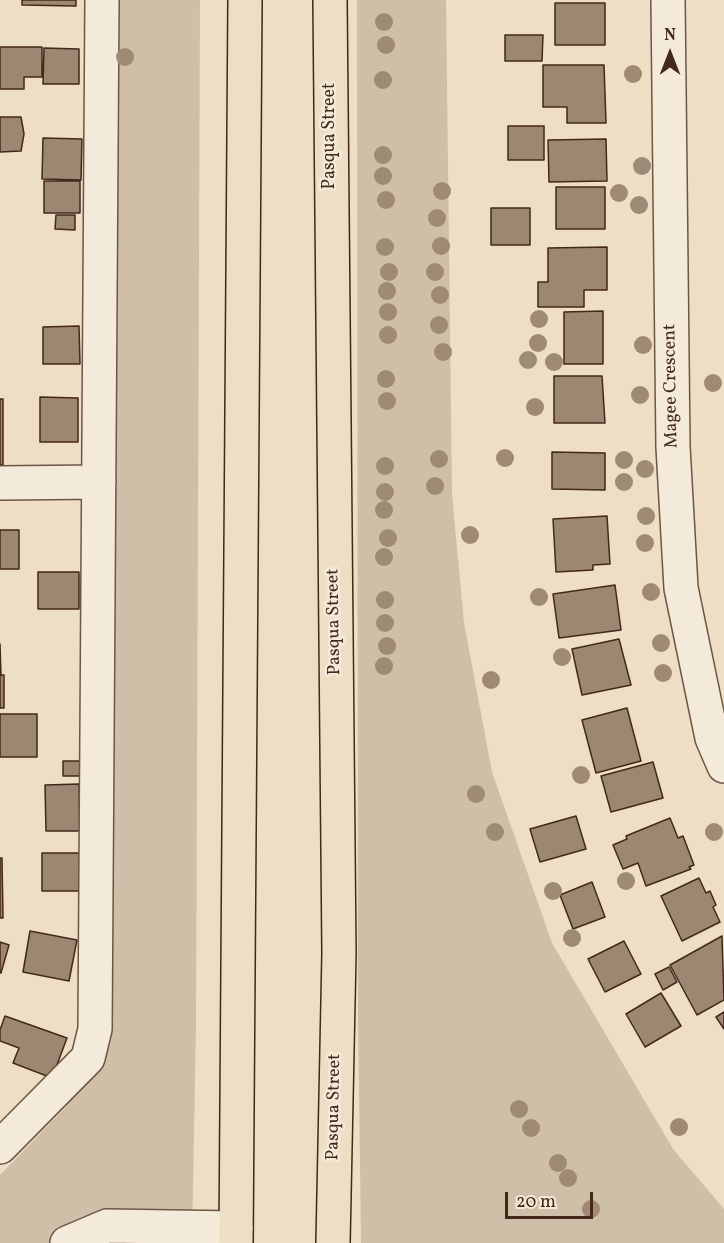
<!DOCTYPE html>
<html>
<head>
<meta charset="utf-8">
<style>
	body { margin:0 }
	#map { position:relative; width:724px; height:1243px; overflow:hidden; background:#eddec5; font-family:Vollkorn,serif }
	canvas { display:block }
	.north { position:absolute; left:640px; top:24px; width:60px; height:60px; -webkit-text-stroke:4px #f3ead9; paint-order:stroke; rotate:0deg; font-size:16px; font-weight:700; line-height:24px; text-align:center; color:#442819 }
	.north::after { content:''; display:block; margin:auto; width:21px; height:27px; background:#442819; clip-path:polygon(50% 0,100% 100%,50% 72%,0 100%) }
	.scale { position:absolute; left:505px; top:1192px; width:88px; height:27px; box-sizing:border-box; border:3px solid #442819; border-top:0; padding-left:8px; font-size:18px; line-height:21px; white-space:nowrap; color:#442819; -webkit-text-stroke:4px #f3ead9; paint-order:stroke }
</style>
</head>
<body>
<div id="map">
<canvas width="724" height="1243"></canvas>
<div class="north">N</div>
<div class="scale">20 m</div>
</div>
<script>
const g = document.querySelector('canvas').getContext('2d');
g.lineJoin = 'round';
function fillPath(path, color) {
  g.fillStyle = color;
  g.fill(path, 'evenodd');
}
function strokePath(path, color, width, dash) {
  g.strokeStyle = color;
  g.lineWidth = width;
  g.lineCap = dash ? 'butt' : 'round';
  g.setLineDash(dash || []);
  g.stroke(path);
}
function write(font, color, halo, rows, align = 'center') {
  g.font = font + ' Vollkorn,serif';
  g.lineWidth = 5;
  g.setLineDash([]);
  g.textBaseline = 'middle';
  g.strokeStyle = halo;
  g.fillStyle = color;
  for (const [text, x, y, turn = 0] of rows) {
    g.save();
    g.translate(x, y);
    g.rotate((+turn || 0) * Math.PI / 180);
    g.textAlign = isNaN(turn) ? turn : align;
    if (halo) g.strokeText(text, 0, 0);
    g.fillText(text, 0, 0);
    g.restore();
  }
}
fillPath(new Path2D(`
	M 113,0 L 200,0 L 196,1023 L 192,1243 L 0,1243 L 0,1175 L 65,1108 L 85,1079 Z
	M 357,0 L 446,0 L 452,494 L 464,623 L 492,772 L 552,943 L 673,1149 L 724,1209 L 724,1243 L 361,1243 L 358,1013 Z`), '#d0bfa8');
const building = new Path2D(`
	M 22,0 L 76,0 L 76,6 L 22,5 Z
	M 555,3 L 605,3 L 605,45 L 555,45 Z
	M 505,35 L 543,35 L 542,61 L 505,61 Z
	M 0,47 L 42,47 L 42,77 L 24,77 L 24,89 L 0,89 Z
	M 44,48 L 79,49 L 79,84 L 43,84 Z
	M 543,65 L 604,65 L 606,123 L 567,123 L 567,107 L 543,107 Z
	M 0,117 L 21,117 L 24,134 L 21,151 L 0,152 Z
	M 508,126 L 544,126 L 544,160 L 508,160 Z
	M 43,138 L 82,139 L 81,180 L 42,179 Z
	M 606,139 L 607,181 L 549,182 L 548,140 Z
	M 44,181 L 80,181 L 80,213 L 44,213 Z
	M 556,187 L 605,187 L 605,229 L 556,229 Z
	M 491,208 L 530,208 L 530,245 L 491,245 Z
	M 56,215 L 75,215 L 75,230 L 55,229 Z
	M 607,247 L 607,290 L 584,290 L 584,307 L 538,307 L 538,282 L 548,282 L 548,248 Z
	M 603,311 L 603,364 L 564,364 L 564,312 Z
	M 79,326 L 80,364 L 43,364 L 43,327 Z
	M 554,376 L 602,376 L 605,423 L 554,423 Z
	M 40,397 L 78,398 L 78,442 L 40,442 Z
	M 0,399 L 3,399 L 3,465 L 0,465 Z
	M 552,452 L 605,453 L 605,490 L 552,489 Z
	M 607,516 L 610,564 L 593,565 L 593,570 L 556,572 L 553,519 Z
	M 0,530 L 19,530 L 19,569 L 0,569 Z
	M 38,572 L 79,572 L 79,609 L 38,609 Z
	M 615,585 L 621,630 L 559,638 L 553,594 Z
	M 619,639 L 631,685 L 582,695 L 572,649 Z
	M 0,644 L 1,675 L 4,675 L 4,708 L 0,708 Z
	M 627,708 L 641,761 L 596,773 L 582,720 Z
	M 0,714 L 37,714 L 37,757 L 0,757 Z
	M 63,761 L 81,761 L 81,776 L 63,776 Z
	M 653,762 L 663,798 L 611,812 L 601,776 Z
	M 79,784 L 80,831 L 46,831 L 45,785 Z
	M 576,816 L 586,849 L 540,862 L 530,829 Z
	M 670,818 L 678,838 L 683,836 L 694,865 L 689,867 L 691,869 L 646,886 L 638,863 L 623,869 L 613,845 L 627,839 L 626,836 Z
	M 42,853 L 80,853 L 80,891 L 42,891 Z
	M 0,858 L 2,858 L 3,918 L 0,918 Z
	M 699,878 L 706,893 L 710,891 L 716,905 L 713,907 L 720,922 L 682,941 L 661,896 Z
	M 592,882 L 605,917 L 573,929 L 560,895 Z
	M 30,931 L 77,940 L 69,981 L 23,972 Z
	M 722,936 L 724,1000 L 697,1015 L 670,965 Z
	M 624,941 L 641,974 L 605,992 L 588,959 Z
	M 0,942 L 9,945 L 1,973 L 0,973 Z
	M 669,967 L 677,982 L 663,990 L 655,974 Z
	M 661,993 L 681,1026 L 645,1047 L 626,1014 Z
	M 724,1012 L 724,1029 L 716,1017 Z
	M 5,1016 L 67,1038 L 52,1078 L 13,1063 L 19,1048 L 0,1041 L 0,1030 Z`);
fillPath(building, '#9c8772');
strokePath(building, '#442819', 1.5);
const minor = new Path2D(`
	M 668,0 L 673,447 L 681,588 L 712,738 L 724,766
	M 0,483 L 99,482
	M 0,1147 L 88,1058 L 95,1029 L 102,0
	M 67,1243 L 107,1226 L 236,1228`);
const major = new Path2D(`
	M 330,0 L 339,953 L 333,1243
	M 236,1243 L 245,0`);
strokePath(minor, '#6e5644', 36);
strokePath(major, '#442819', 36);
strokePath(minor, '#f3ead9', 33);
strokePath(major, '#eddec5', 33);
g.fillStyle = '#9f8a76';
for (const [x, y] of [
	[384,22],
	[386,45],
	[125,57],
	[633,74],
	[383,80],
	[383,155],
	[642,166],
	[383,176],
	[442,191],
	[619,193],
	[386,200],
	[639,205],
	[437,218],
	[441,246],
	[385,247],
	[389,272],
	[435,272],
	[387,291],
	[440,295],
	[388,312],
	[539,319],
	[439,325],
	[388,335],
	[538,343],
	[643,345],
	[443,352],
	[528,360],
	[554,362],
	[386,379],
	[713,383],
	[640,395],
	[387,401],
	[535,407],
	[505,458],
	[439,459],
	[624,460],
	[385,466],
	[645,469],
	[624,482],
	[435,486],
	[385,492],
	[384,510],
	[646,516],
	[470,535],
	[388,538],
	[645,543],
	[384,557],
	[651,592],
	[539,597],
	[385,600],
	[385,623],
	[661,643],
	[387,646],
	[562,657],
	[384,666],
	[663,673],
	[491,680],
	[581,775],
	[476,794],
	[495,832],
	[714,832],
	[626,881],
	[553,891],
	[572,938],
	[519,1109],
	[679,1127],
	[531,1128],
	[558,1163],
	[568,1178],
	[591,1209]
]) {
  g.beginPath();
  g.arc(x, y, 9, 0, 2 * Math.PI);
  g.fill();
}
write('18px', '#442819', '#f3ead9', [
	["Pasqua Street",331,136,-90],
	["Magee Crescent",672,386,-91],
	["Pasqua Street",335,622,-91],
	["Pasqua Street",335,1107,-89]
]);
</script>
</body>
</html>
